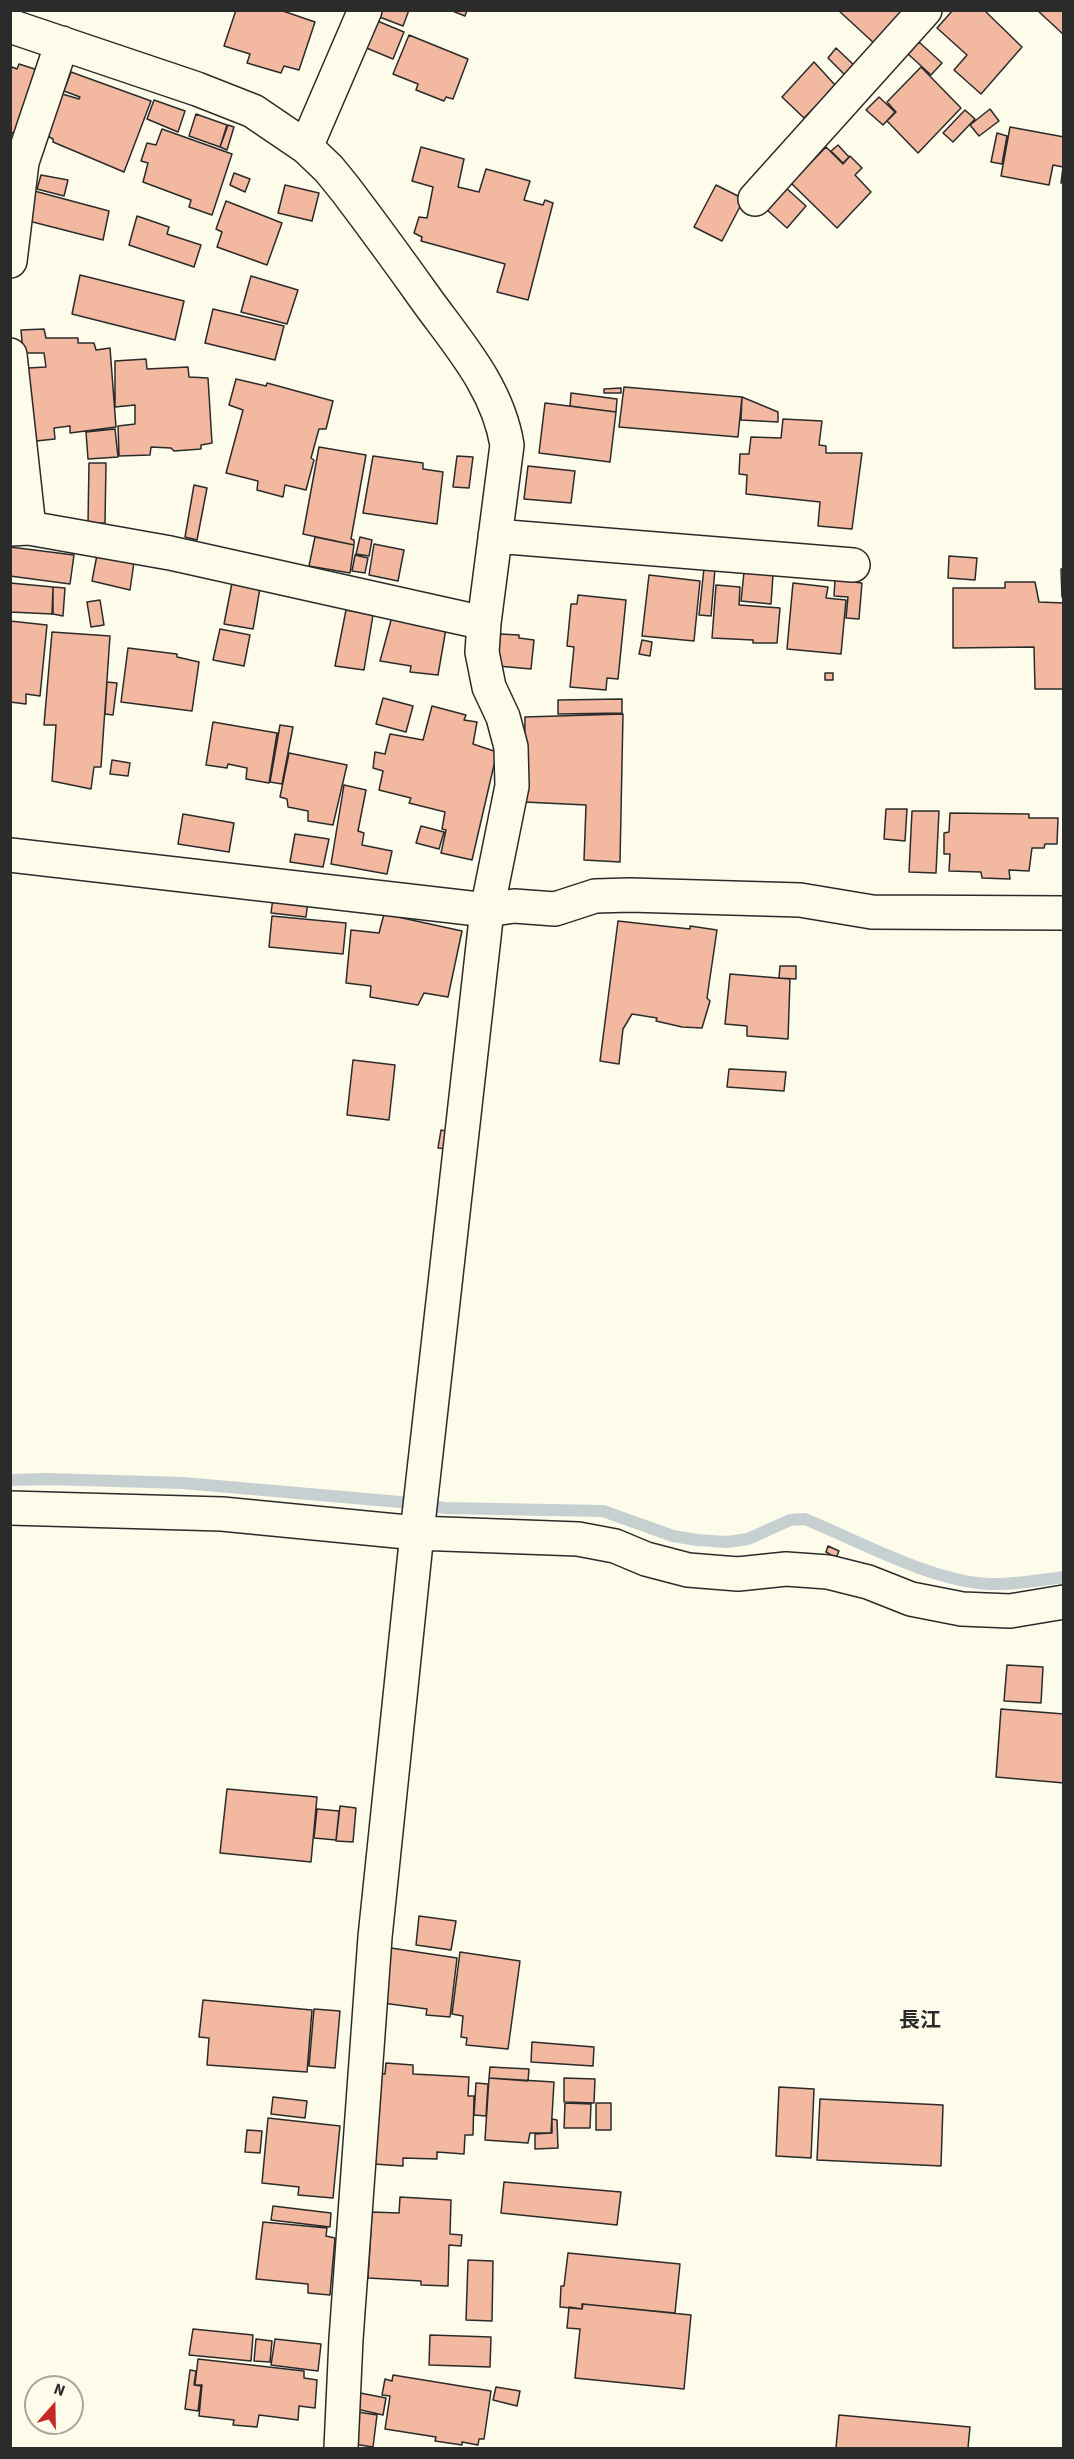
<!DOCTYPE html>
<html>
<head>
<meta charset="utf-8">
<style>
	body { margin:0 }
	#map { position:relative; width:1074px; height:2459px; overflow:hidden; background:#fdfbea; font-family:"Source Sans 3",sans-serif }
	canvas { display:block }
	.frame { position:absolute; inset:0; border:12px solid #2b2b2b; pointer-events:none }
	.north { position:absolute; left:24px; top:2375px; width:60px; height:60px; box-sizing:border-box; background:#fdfbea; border:2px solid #a9a89e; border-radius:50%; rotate:20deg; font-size:16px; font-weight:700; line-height:24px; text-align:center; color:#2b2b2b }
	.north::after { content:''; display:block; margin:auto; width:21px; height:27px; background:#c62828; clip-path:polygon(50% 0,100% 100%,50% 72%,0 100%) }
</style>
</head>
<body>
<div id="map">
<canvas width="1074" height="2459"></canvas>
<div class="frame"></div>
<div class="north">N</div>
</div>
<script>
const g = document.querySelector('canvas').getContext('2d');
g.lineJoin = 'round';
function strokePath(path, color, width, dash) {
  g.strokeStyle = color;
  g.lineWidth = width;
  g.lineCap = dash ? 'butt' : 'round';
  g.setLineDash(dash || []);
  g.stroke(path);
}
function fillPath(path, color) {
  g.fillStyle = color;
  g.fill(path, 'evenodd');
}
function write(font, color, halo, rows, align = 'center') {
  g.font = font + ' "Source Sans 3","Noto Sans JP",sans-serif';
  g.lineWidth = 4.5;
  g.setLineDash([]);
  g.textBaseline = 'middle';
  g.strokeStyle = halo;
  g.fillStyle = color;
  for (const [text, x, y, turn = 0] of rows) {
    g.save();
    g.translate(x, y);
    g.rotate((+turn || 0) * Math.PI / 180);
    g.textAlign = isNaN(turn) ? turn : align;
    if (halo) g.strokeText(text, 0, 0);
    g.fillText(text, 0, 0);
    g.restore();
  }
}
strokePath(new Path2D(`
	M 10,1480 L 47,1479 L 183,1483 L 400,1502 L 445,1508 L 603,1511 L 673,1536 L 697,1540 L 727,1542 L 748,1539 L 790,1520 L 805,1519 C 859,1541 932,1582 990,1584 C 1014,1585 1040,1580 1064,1577`), '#c7d0d0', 12);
const building = new Path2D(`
	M 236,10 L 280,10 L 315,22 L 299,70 L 284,66 L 281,73 L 247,63 L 250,54 L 224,46 Z
	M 379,10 L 409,10 L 403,26 L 377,16 Z
	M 450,10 L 467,10 L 465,16 Z
	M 838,10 L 903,10 L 876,45 Z
	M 953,10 L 984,10 L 1022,47 L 981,94 L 954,70 L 967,55 L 937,28 Z
	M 1037,10 L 1064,10 L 1064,35 Z
	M 375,20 L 404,32 L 393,59 L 364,47 Z
	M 409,35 L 468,59 L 453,99 L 446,97 L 444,101 L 416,90 L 418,84 L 393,74 Z
	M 919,42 L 942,63 L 931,75 L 908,54 Z
	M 836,48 L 856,67 L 847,77 L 828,58 Z
	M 814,62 L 836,86 L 804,118 L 782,97 Z
	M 19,64 L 41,71 L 23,136 L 10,132 L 10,72 L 12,67 L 17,69 Z
	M 921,67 L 961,108 L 918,153 L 887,121 L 896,112 L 887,102 Z
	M 71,72 L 151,101 L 124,172 L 53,142 L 53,139 L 44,134 L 59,93 L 79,99 L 80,97 L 64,91 Z
	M 879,97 L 895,112 L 883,125 L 866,110 Z
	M 154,100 L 185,111 L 178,132 L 147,119 Z
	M 990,109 L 999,121 L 979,136 L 970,125 Z
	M 965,110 L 975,119 L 953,142 L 943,133 Z
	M 196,114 L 227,125 L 220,147 L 189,136 Z
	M 228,125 L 234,127 L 227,150 L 220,147 Z
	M 1010,127 L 1064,137 L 1064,183 L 1061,183 L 1063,167 L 1053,165 L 1049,185 L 1001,176 Z
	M 162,129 L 232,154 L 212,215 L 189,207 L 191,200 L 143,182 L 148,163 L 141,161 L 147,143 L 156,145 Z
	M 997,133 L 1007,136 L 1002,164 L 991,162 Z
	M 838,145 L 849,157 L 843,163 L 831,151 Z
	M 421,147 L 464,159 L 458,187 L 479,192 L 486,169 L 530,181 L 524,200 L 543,205 L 545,200 L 553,203 L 528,300 L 497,292 L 505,264 L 421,241 L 422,237 L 414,233 L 419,217 L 427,218 L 433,187 L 412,181 Z
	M 826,147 L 843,164 L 850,156 L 862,168 L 855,175 L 871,192 L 837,228 L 791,183 Z
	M 234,173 L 250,179 L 245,192 L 230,185 Z
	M 41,175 L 68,180 L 64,196 L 37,189 Z
	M 285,185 L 319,193 L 312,221 L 278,213 Z
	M 716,185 L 744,199 L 722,241 L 694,227 Z
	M 785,187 L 806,206 L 787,228 L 766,209 Z
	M 27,189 L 109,211 L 103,240 L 21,219 Z
	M 226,201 L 282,223 L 267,265 L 217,247 L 222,232 L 216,229 Z
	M 137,216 L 169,227 L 167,234 L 201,245 L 194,267 L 129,245 Z
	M 80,275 L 184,301 L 175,340 L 72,314 Z
	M 251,276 L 298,290 L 287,324 L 241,312 Z
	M 213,309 L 284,326 L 275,360 L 205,343 Z
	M 44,329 L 46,338 L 78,338 L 78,343 L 94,343 L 96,350 L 110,348 L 116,427 L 70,433 L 70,426 L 54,428 L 55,439 L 36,441 L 28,368 L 46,367 L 44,353 L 23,353 L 21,330 Z
	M 146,359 L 147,369 L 188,367 L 189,377 L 208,378 L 212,443 L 201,445 L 201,449 L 174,451 L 171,448 L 151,447 L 150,455 L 119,456 L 118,426 L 135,424 L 135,405 L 115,407 L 115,361 Z
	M 236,379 L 266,386 L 267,383 L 333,401 L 326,429 L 319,429 L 311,458 L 314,460 L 306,490 L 285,485 L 283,497 L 257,490 L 258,481 L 226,473 L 243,410 L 229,405 Z
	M 624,387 L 742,397 L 738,437 L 619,427 Z
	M 621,388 L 621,393 L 604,393 L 604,389 Z
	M 571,393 L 617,399 L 616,412 L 570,406 Z
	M 742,397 L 778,412 L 778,422 L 741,420 Z
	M 545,403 L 616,412 L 610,462 L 539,453 Z
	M 783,419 L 822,421 L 819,445 L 826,446 L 826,453 L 862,453 L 852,529 L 818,526 L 820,502 L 746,494 L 747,475 L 739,474 L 740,454 L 749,454 L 751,437 L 781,438 Z
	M 115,429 L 118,457 L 88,459 L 86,432 Z
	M 319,447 L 366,455 L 351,539 L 354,540 L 354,545 L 303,534 Z
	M 373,456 L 423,463 L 423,469 L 443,472 L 437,524 L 363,513 Z
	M 457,456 L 473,457 L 469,488 L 453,487 Z
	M 89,463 L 106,463 L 105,523 L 88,523 Z
	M 528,466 L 575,471 L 571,503 L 524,499 Z
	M 194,485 L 207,488 L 197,540 L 185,537 Z
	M 315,537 L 354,545 L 350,573 L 309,566 Z
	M 360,537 L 372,540 L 369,556 L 356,554 Z
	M 374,544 L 404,550 L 398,581 L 369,575 Z
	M 10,547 L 74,555 L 70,584 L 10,576 Z
	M 97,555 L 134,562 L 130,590 L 92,581 Z
	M 355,555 L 368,558 L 365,573 L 352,571 Z
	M 949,556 L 977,558 L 975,580 L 948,578 Z
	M 704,568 L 715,569 L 711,616 L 699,615 Z
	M 1061,569 L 1064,569 L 1064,597 L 1062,597 Z
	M 744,572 L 773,575 L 771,604 L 741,601 Z
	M 649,575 L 700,581 L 694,641 L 642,636 Z
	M 835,580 L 862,583 L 859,619 L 846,618 L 848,597 L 834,596 Z
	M 1005,582 L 1035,582 L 1039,602 L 1064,603 L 1064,689 L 1035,689 L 1034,647 L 953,648 L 953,588 L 1005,588 Z
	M 10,583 L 53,587 L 52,614 L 10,612 Z
	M 232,583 L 260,588 L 253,629 L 224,624 Z
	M 793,583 L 828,587 L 826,598 L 846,600 L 841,654 L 787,649 Z
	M 716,585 L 740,587 L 739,605 L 780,608 L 777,643 L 753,643 L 753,640 L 712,638 Z
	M 53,587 L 65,588 L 63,616 L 53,614 Z
	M 578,595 L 626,600 L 618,679 L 607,678 L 606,690 L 570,687 L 574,647 L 567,646 L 571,604 L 577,604 Z
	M 100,600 L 104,625 L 91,627 L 87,602 Z
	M 346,610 L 373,615 L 364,670 L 335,666 Z
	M 393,613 L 447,623 L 438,675 L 410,672 L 411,666 L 380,661 Z
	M 10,621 L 47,625 L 40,696 L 26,694 L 26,704 L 10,702 Z
	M 220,629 L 250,635 L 244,666 L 213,660 Z
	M 52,632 L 110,636 L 101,767 L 94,767 L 91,789 L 52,781 L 56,725 L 44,725 Z
	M 500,634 L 519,635 L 519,638 L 534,640 L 531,669 L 498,666 Z
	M 642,640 L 652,642 L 650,656 L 639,654 Z
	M 128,648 L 177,654 L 177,657 L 199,662 L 192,711 L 121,702 Z
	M 825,673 L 833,673 L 833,680 L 825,680 Z
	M 107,682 L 117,683 L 113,715 L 105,714 Z
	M 383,698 L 413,706 L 406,732 L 376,724 Z
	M 622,699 L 622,713 L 558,714 L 558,700 Z
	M 432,706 L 466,715 L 464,720 L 477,722 L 473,744 L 497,752 L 472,860 L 441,853 L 446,830 L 442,829 L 445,812 L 409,803 L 411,798 L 379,790 L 383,771 L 373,768 L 375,752 L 385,754 L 390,734 L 423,740 Z
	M 623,714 L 620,862 L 584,860 L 586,805 L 524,802 L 525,717 Z
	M 213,722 L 277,733 L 269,783 L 246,779 L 247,768 L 228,764 L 227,768 L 206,765 Z
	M 280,725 L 293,727 L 282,784 L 270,782 Z
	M 289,753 L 347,765 L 333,825 L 308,821 L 308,811 L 288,807 L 287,799 L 280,797 Z
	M 112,760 L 130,763 L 128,776 L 110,774 Z
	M 344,785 L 366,790 L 358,831 L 364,833 L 362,845 L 392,851 L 387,874 L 331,864 Z
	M 886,809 L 907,809 L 905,841 L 884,839 Z
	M 912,811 L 939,811 L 936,873 L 909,872 Z
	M 950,813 L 1029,814 L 1029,818 L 1058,818 L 1057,844 L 1045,844 L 1044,848 L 1032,848 L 1029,871 L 1009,870 L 1010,879 L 982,878 L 981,872 L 949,871 L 950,854 L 944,854 L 944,833 L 949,832 Z
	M 183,814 L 234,823 L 229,852 L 178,844 Z
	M 421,826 L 444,832 L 439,849 L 416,843 Z
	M 295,834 L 329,839 L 323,867 L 290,862 Z
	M 273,898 L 308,901 L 306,917 L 271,913 Z
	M 384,914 L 462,931 L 448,997 L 424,993 L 418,1005 L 370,997 L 371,986 L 346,983 L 351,930 L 379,933 Z
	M 272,916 L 346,923 L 343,954 L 269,947 Z
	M 618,921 L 690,929 L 690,926 L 717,930 L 707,998 L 710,1001 L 702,1028 L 682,1027 L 656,1021 L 657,1018 L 632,1014 L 623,1029 L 619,1064 L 600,1061 Z
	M 780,966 L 796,966 L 796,979 L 779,978 Z
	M 730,974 L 790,979 L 788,1039 L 747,1036 L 747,1026 L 725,1024 Z
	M 353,1060 L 395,1065 L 389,1120 L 347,1115 Z
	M 729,1069 L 786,1072 L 784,1091 L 727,1087 Z
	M 441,1130 L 450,1132 L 447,1149 L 438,1148 Z
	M 828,1546 L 839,1551 L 836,1558 L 826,1552 Z
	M 1007,1665 L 1043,1667 L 1041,1703 L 1004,1701 Z
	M 1001,1709 L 1064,1714 L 1064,1783 L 996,1777 Z
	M 227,1789 L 317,1797 L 311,1862 L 220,1853 Z
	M 340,1806 L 356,1808 L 353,1842 L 336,1841 Z
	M 317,1809 L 339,1811 L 336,1840 L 314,1838 Z
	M 419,1916 L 456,1921 L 451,1950 L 416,1945 Z
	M 391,1948 L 457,1958 L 450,2017 L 426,2015 L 427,2009 L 383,2003 Z
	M 460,1952 L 520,1961 L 508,2049 L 466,2045 L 467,2038 L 461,2037 L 463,2016 L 452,2014 Z
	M 203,2000 L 312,2010 L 307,2072 L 207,2065 L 209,2038 L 199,2037 Z
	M 314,2009 L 340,2011 L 335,2068 L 309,2066 Z
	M 532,2042 L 594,2047 L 593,2066 L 531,2062 Z
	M 386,2063 L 413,2065 L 413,2074 L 469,2077 L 468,2096 L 474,2096 L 473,2135 L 465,2135 L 464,2154 L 437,2152 L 437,2159 L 403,2158 L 403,2166 L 374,2164 L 378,2073 L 385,2074 Z
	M 490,2067 L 529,2069 L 528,2081 L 489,2078 Z
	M 489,2078 L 554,2082 L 551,2133 L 530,2133 L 528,2143 L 485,2140 Z
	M 564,2078 L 595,2079 L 594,2103 L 564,2102 Z
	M 476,2083 L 488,2084 L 486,2116 L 474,2115 Z
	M 779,2087 L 814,2089 L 811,2158 L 776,2156 Z
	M 273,2097 L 307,2101 L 305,2118 L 271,2114 Z
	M 820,2099 L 943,2105 L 941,2166 L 817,2160 Z
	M 565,2103 L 591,2104 L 590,2128 L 564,2128 Z
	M 596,2103 L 611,2103 L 611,2130 L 596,2130 Z
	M 268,2118 L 340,2126 L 333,2198 L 298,2195 L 299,2187 L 262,2183 Z
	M 552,2119 L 557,2120 L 558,2148 L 535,2149 L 535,2134 L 552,2133 Z
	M 247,2130 L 262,2131 L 260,2153 L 245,2152 Z
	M 504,2182 L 621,2192 L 617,2225 L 501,2213 Z
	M 400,2197 L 451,2200 L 450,2234 L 462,2235 L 461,2246 L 449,2245 L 448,2286 L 421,2285 L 421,2281 L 368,2278 L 372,2212 L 399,2213 Z
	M 273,2206 L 331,2213 L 330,2227 L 271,2220 Z
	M 263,2222 L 327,2228 L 326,2236 L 335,2238 L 330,2295 L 308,2293 L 308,2284 L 256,2279 Z
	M 568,2253 L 680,2264 L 675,2313 L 582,2304 L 582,2309 L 560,2307 L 561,2286 L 564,2286 Z
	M 468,2260 L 493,2261 L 492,2321 L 466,2320 Z
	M 583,2304 L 691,2315 L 684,2389 L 575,2378 L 580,2329 L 567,2328 L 569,2307 L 582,2309 Z
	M 193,2329 L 253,2335 L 251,2361 L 189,2355 Z
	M 430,2335 L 491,2337 L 490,2367 L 429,2365 Z
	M 256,2339 L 272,2341 L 270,2362 L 254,2361 Z
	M 275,2339 L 321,2344 L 318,2371 L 271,2365 Z
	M 198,2359 L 304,2371 L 304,2378 L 317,2380 L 315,2408 L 299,2406 L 298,2420 L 259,2415 L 257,2427 L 233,2425 L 234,2420 L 199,2416 L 202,2385 L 195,2385 Z
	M 190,2370 L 196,2371 L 194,2385 L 201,2386 L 198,2411 L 185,2409 Z
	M 393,2375 L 491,2391 L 484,2439 L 479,2439 L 478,2445 L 462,2442 L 462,2445 L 435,2441 L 436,2437 L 385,2429 L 390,2396 L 382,2395 L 385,2379 L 392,2381 Z
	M 496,2387 L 520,2391 L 517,2406 L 493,2400 Z
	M 355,2392 L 386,2398 L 383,2415 L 352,2408 Z
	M 351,2411 L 377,2415 L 373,2447 L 347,2443 Z
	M 839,2415 L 970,2427 L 968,2448 L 836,2448 Z`);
fillPath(building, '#f2b8a0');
strokePath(building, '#2b2b2b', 1.5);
const street = new Path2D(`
	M 10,26 L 197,89 L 253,111 L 306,147 L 329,169 L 346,190 C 374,227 401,264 428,302 C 461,347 498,389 507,445 L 484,623 L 482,652 L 489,687 L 503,717 L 511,747 L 512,786 L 487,910 L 417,1533 L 375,1937 L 346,2339 L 341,2448
	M 306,147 L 365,10
	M 755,199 L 925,10
	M 10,261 L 22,162 L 62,43
	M 10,355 L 29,528
	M 10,529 L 29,528 L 170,553 L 484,623
	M 495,536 L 853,565
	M 10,855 L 487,910 L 514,906 L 555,909 L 595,896 L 630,895 L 800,900 L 872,912 L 1064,913
	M 10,1508 L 222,1514 L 417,1533 L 578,1539 L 615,1546 L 646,1559 L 688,1570 L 738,1574 L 786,1569 L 828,1572 L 868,1582 L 911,1599 L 962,1609 L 1010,1611 L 1064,1602`);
strokePath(street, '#2b2b2b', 36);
strokePath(street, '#fdfbea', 33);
write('bold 21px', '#2b2b2b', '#fdfbea', [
	["長江",920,2022]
]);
</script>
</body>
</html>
